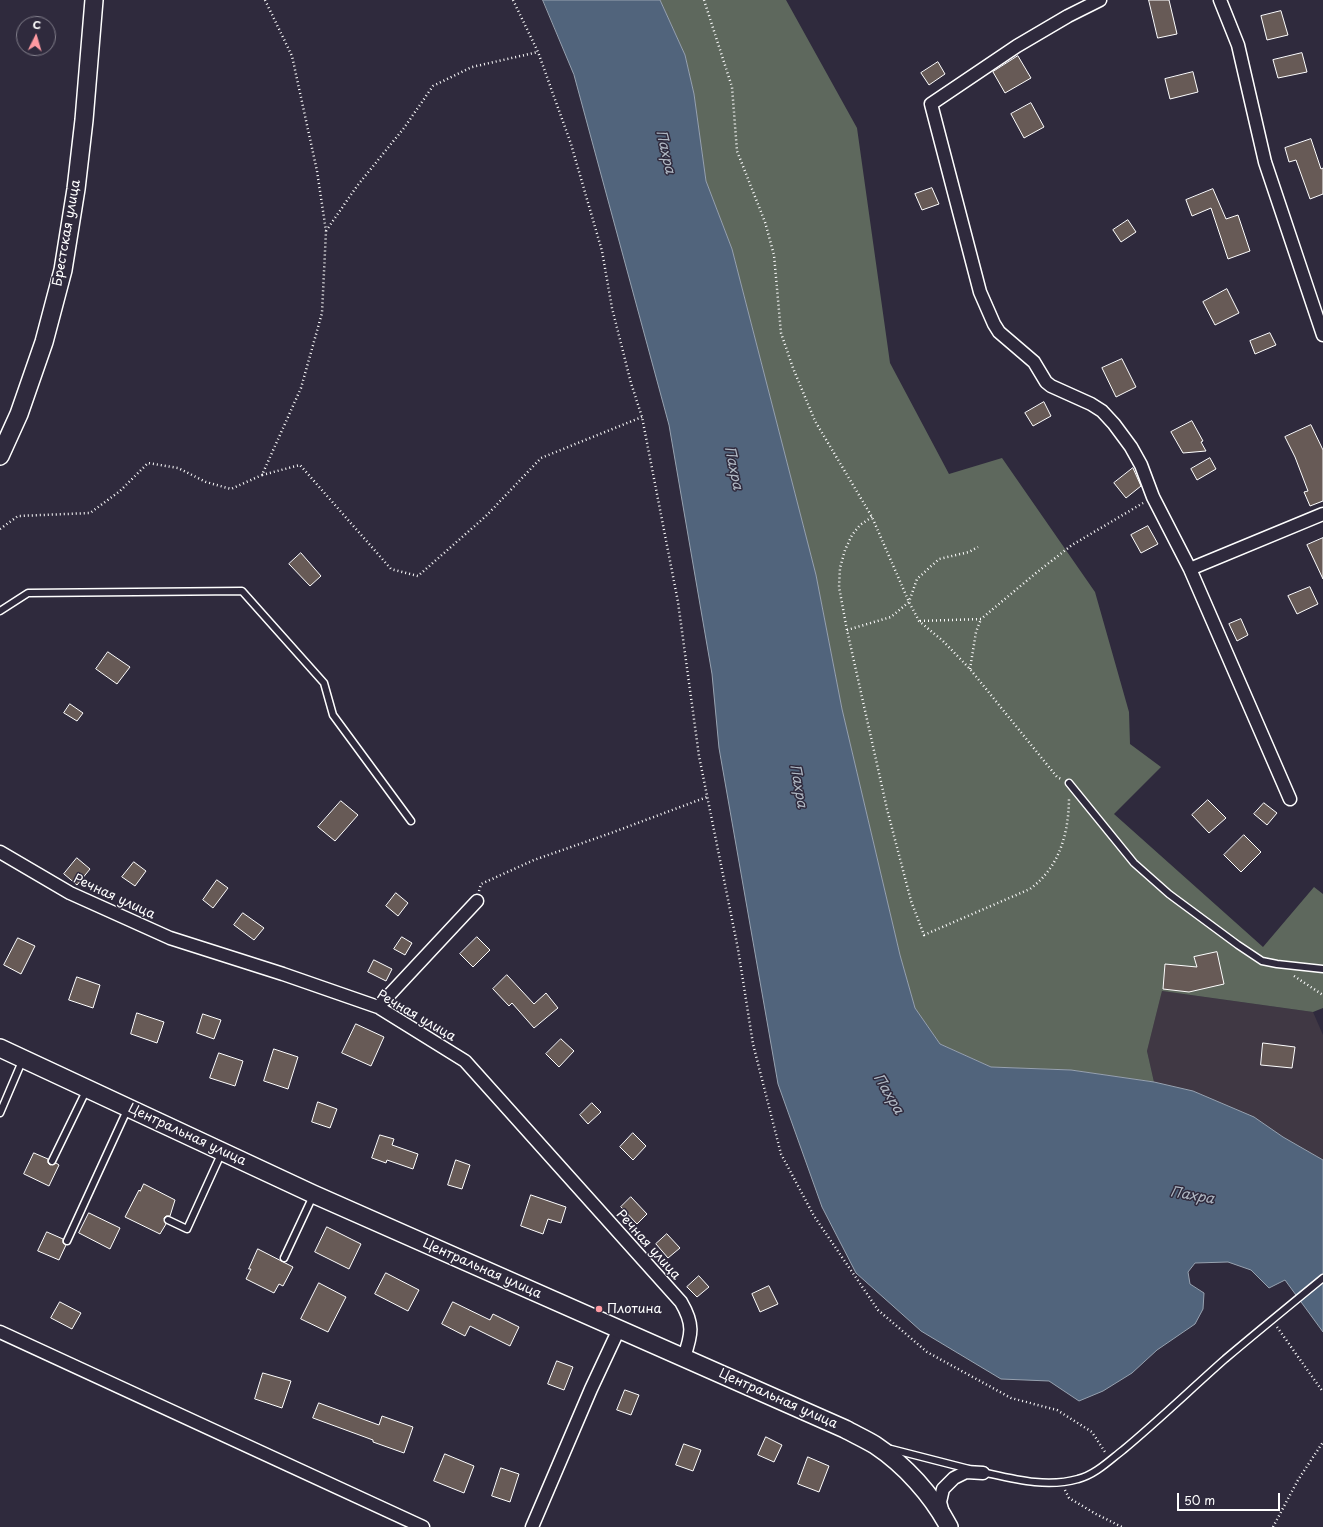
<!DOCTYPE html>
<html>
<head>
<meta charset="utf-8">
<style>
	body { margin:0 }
	#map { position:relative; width:1323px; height:1527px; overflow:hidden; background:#2f2a3d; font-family:"Playpen Sans",sans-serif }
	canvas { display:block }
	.north { position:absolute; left:16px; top:16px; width:40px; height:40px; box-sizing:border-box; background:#2f2a3d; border:1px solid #827f8b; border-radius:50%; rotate:5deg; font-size:11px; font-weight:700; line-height:16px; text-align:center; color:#fff }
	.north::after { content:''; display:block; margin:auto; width:14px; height:18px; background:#ff9aa2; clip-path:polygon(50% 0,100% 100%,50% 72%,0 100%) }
	.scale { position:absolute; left:1177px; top:1493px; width:103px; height:18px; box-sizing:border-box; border:2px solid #fff; border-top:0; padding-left:5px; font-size:12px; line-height:14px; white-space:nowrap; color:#fff; -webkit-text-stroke:3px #2f2a3d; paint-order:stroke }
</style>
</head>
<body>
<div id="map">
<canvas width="1323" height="1527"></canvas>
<div class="north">С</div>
<div class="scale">50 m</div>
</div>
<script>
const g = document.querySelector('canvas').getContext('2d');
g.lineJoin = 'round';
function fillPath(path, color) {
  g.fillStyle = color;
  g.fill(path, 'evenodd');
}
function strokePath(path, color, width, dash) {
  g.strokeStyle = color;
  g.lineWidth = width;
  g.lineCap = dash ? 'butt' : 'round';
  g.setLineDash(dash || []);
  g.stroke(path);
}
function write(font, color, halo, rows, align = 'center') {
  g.font = font + ' "Playpen Sans",sans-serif';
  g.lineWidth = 3;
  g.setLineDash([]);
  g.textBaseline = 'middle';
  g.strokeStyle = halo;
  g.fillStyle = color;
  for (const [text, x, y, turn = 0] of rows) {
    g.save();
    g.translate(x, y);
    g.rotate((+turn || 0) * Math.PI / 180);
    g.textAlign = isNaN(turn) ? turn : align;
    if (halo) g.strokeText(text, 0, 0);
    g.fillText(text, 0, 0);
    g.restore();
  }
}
fillPath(new Path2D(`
	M 1162,991 L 1313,1012 L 1323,1035 L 1323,1160 L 1283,1137 L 1254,1117 L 1193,1091 L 1154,1082 L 1147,1051 Z`), '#403844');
fillPath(new Path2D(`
	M 660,0 L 786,0 L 857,128 L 890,363 L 949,474 L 1002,458 L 1095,592 L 1129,712 L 1130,744 L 1161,767 L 1114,814 L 1263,947 L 1314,887 L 1323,894 L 1323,1008 L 1313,1012 L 1162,991 L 1147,1051 L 1154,1082 L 1071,1070 L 991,1067 L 940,1044 L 915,1008 L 900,955 L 842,709 L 816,575 L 732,249 L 706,181 L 694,94 L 685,55 Z`), '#5e685d');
const water = new Path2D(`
	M 543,0 L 660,0 L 685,55 L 694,94 L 706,181 L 732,249 L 816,575 L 842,709 L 900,955 L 915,1008 L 940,1044 L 991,1067 L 1071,1070 L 1154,1082 L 1193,1091 L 1254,1117 L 1283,1137 L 1323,1160 L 1323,1332 L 1285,1280 L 1269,1288 L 1251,1270 L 1228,1262 L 1195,1263 L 1188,1272 L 1190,1284 L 1204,1293 L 1203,1309 L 1195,1324 L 1157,1350 L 1132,1373 L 1103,1391 L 1079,1401 L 1049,1381 L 1001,1379 L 921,1331 L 856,1273 L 822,1207 L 778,1084 L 719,748 L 712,674 L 669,425 L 574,75 Z`);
fillPath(water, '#51647c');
strokePath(water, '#97a2b0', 1);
const building = new Path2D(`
	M 1149,0 L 1169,0 L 1177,34 L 1158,38 Z
	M 1281,11 L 1288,35 L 1267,40 L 1261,16 Z
	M 1302,53 L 1307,72 L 1278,78 L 1273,60 Z
	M 1018,56 L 1031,78 L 1005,93 L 993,72 Z
	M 938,62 L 945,74 L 929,85 L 921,73 Z
	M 1193,72 L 1198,92 L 1170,99 L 1165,79 Z
	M 1031,103 L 1044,127 L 1024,138 L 1011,114 Z
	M 1311,139 L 1321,169 L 1323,168 L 1323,194 L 1310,199 L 1296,160 L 1289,162 L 1285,148 Z
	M 932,188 L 939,204 L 922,210 L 915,194 Z
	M 1213,189 L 1226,219 L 1238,215 L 1250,251 L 1228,259 L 1211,208 L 1192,216 L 1186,200 Z
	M 1128,220 L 1136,232 L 1121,242 L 1113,230 Z
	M 1227,289 L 1239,313 L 1215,325 L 1203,302 Z
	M 1270,333 L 1276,345 L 1255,354 L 1250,341 Z
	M 1122,359 L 1136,387 L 1116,397 L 1102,368 Z
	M 1044,402 L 1051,416 L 1033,426 L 1025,413 Z
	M 1192,421 L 1203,441 L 1201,442 L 1206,451 L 1183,453 L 1171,432 Z
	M 1311,425 L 1323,450 L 1323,501 L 1310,506 L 1304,492 L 1308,491 L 1295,457 L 1285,437 Z
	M 1210,458 L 1216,469 L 1197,480 L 1191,469 Z
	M 1133,468 L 1141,486 L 1126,498 L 1114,483 Z
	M 1148,526 L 1158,544 L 1141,553 L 1131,535 Z
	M 1323,538 L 1323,579 L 1307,545 Z
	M 301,553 L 321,576 L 310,586 L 289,564 Z
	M 1310,587 L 1318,604 L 1297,614 L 1288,596 Z
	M 1241,619 L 1248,635 L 1237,641 L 1229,624 Z
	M 108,652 L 130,667 L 117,684 L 96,669 Z
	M 70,704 L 83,713 L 77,721 L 64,713 Z
	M 1208,800 L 1226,818 L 1209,833 L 1192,815 Z
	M 341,801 L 358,815 L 335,841 L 318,827 Z
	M 1264,803 L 1277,813 L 1267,825 L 1254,814 Z
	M 1244,835 L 1261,852 L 1241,872 L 1224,855 Z
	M 77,858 L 90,869 L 77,885 L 64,874 Z
	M 134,862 L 146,871 L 135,886 L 122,877 Z
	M 217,880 L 228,888 L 213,908 L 203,900 Z
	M 396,893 L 408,903 L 398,916 L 386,906 Z
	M 243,913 L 264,928 L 254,940 L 234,925 Z
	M 402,937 L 412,943 L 405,955 L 394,949 Z
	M 477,937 L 490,950 L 473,967 L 460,954 Z
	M 18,938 L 35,946 L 21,974 L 4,965 Z
	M 1217,952 L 1224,984 L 1189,992 L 1163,989 L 1165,964 L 1197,967 L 1194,957 Z
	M 374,960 L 392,969 L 386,981 L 368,972 Z
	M 507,975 L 534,1004 L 546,993 L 558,1008 L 534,1028 L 512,1003 L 509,1006 L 493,989 Z
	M 77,977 L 100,985 L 93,1008 L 69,1000 Z
	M 137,1013 L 164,1022 L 157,1043 L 131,1034 Z
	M 203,1014 L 221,1020 L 214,1039 L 197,1033 Z
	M 356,1024 L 384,1037 L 371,1066 L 342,1053 Z
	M 561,1039 L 574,1051 L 559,1067 L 546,1054 Z
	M 1263,1043 L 1295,1047 L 1292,1068 L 1261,1065 Z
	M 274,1049 L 298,1057 L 288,1089 L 264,1081 Z
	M 219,1053 L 243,1061 L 235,1086 L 210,1078 Z
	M 318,1102 L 337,1109 L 330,1128 L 312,1122 Z
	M 592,1103 L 601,1112 L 588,1124 L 580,1115 Z
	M 633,1133 L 646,1146 L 633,1160 L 620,1147 Z
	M 380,1135 L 394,1139 L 392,1145 L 418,1154 L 413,1169 L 387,1160 L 386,1163 L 372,1158 Z
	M 34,1153 L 48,1159 L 48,1163 L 50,1165 L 56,1163 L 59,1165 L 49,1186 L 24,1174 Z
	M 456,1160 L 470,1165 L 462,1189 L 448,1185 Z
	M 144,1184 L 175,1200 L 170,1216 L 166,1216 L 164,1218 L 166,1224 L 160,1234 L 125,1217 L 139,1190 L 140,1191 Z
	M 531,1195 L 566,1207 L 561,1223 L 548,1219 L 543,1234 L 521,1226 Z
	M 631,1197 L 647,1214 L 637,1224 L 621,1207 Z
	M 89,1213 L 120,1228 L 110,1249 L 79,1233 Z
	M 327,1227 L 361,1244 L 349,1269 L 315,1252 Z
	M 47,1232 L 63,1239 L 63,1243 L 66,1245 L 59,1260 L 38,1251 Z
	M 667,1234 L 680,1248 L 668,1258 L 656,1244 Z
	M 258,1249 L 293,1267 L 283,1286 L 279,1284 L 274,1293 L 246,1279 L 251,1269 L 249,1269 Z
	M 386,1273 L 419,1290 L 408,1311 L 375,1294 Z
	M 699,1276 L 709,1287 L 697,1297 L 687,1287 Z
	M 319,1283 L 346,1297 L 328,1332 L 301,1319 Z
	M 769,1286 L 778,1304 L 760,1312 L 752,1294 Z
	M 60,1302 L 81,1313 L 72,1329 L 51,1318 Z
	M 453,1302 L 490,1320 L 493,1314 L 519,1327 L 510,1346 L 470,1326 L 465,1336 L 442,1324 Z
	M 557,1361 L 573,1367 L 564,1390 L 548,1384 Z
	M 263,1373 L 291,1381 L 282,1408 L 255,1399 Z
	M 625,1390 L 639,1395 L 631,1415 L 617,1410 Z
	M 319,1403 L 379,1425 L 382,1416 L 413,1427 L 404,1453 L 373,1442 L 373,1440 L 313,1418 Z
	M 766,1437 L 782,1445 L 774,1462 L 758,1455 Z
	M 684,1444 L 701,1450 L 693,1471 L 676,1465 Z
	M 445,1454 L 474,1466 L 464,1493 L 434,1481 Z
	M 808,1457 L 829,1466 L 819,1492 L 798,1484 Z
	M 501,1468 L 519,1474 L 510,1502 L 492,1496 Z`);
fillPath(building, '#675a56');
strokePath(building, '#fff', 1);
const lane = new Path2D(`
	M 0,611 L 28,593 L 242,591 L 324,683 L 333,715 L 411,821
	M 1069,783 L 1134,863 L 1169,894 L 1238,945 L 1262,961 L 1277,964 L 1323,969
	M 0,1113 L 23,1059
	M 52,1161 L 87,1089
	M 168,1220 L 187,1229 L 222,1152
	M 67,1241 L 128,1108
	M 284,1258 L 313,1196
	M 891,1449 L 969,1469
	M 982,1472 C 1014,1479 1046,1488 1078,1479 C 1095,1475 1110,1460 1123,1450 C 1158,1421 1191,1389 1225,1359 C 1257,1332 1290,1305 1323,1278`);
const street = new Path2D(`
	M 1100,0 L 1068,16 L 1017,46 L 931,104 L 980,292 L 994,324 L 999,332 L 1034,362 L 1046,382 L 1051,386 L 1091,404 L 1102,411 L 1114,424 L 1131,447 L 1141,465 L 1153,497 L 1190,569 L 1323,514
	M 1220,0 L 1238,45 L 1265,162 L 1323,335
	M 1190,569 L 1290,799
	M 0,852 L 70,893 L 170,938 L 283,974 L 378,1007 L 465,1061 L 681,1302 C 694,1324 692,1334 684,1357
	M 378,1007 L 477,901
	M 0,1332 L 423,1527
	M 943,1513 L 940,1502 L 943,1489 L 954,1478 L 966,1472 L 983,1473
	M 532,1527 L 591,1389 L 619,1329`);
const secondary = new Path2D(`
	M 0,456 L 19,414 L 44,342 L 63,270 L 76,189 L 84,120 L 94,0
	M 0,1048 L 313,1194 L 845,1429 C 854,1434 865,1439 875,1445 C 905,1465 932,1495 949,1527`);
strokePath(lane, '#fff', 9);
strokePath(street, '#fff', 15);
strokePath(secondary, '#fff', 20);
strokePath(new Path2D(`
	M 265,0 L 292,56 L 317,171 L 326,231 L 322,313 L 301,388 L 262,475 L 300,465 L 391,569 L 418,576 L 486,516 L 541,458 L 642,417
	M 513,0 L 538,52 L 571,144 L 602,251 L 612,308 L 631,383 L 642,417 L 678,602 L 699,756 L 738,949 L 753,1044 L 781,1154 L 814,1216 L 878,1310 L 927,1352 L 1011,1398 L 1057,1410 L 1092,1432 L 1105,1452
	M 704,0 L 732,87 L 737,151 L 765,222 L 774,255 L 781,333 L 793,368 L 815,421 L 872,517 L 909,602 L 919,621 L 943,641 L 970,669 L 1057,777 L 1061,779
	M 326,231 L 357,186 L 404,128 L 433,86 L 472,67 L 538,52
	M 872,517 L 860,525 L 852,535 L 845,550 L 840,568 L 839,587 L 847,630 L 887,809 L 911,901 L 924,935 L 1030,889 C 1035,885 1040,881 1044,876 C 1063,855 1069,825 1069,797
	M 0,529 L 18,516 L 90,513 L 120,491 L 148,463 L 178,468 L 206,482 L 231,489 L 262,475
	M 920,621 L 981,619 L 1036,573 L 1072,545 L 1143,503
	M 847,630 L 891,617 L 909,602 L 917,579 L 939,559 L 969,552 L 978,547
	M 970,669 L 976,632 L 981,619
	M 479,891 L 481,884 L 534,860 L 611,833 L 707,797
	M 1294,976 L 1323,995
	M 1277,1327 L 1323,1392
	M 1065,1490 L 1069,1498 L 1096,1514 L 1122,1527
	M 1273,1527 L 1298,1480 L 1323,1442`), '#fff', 2.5, [1, 3]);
strokePath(lane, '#2f2a3d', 6);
strokePath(street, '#2f2a3d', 12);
strokePath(secondary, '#2f2a3d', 17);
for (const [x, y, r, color] of [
	[599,1309,4,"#ff9aa2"]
]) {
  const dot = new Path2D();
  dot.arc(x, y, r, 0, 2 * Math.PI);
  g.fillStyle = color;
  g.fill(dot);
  strokePath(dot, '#2f2a3d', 1.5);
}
write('13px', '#fff', '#2f2a3d', [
	["Брестская улица",67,233,-80],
	["Речная улица",114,897,25],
	["Речная улица",416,1016,30],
	["Центральная улица",187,1135,25],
	["Речная улица",648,1245,48],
	["Центральная улица",482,1269,24],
	["Центральная улица",778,1399,24]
]);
write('13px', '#fff', '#2f2a3d', [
	["Плотина",607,1309]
], 'left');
write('italic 14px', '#b1b9c4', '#2f2a3d', [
	["Пахра",665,152,77],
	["Пахра",733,468,78],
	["Пахра",798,786,80],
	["Пахра",888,1094,59],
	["Пахра",1192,1196,10]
]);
</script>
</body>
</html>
